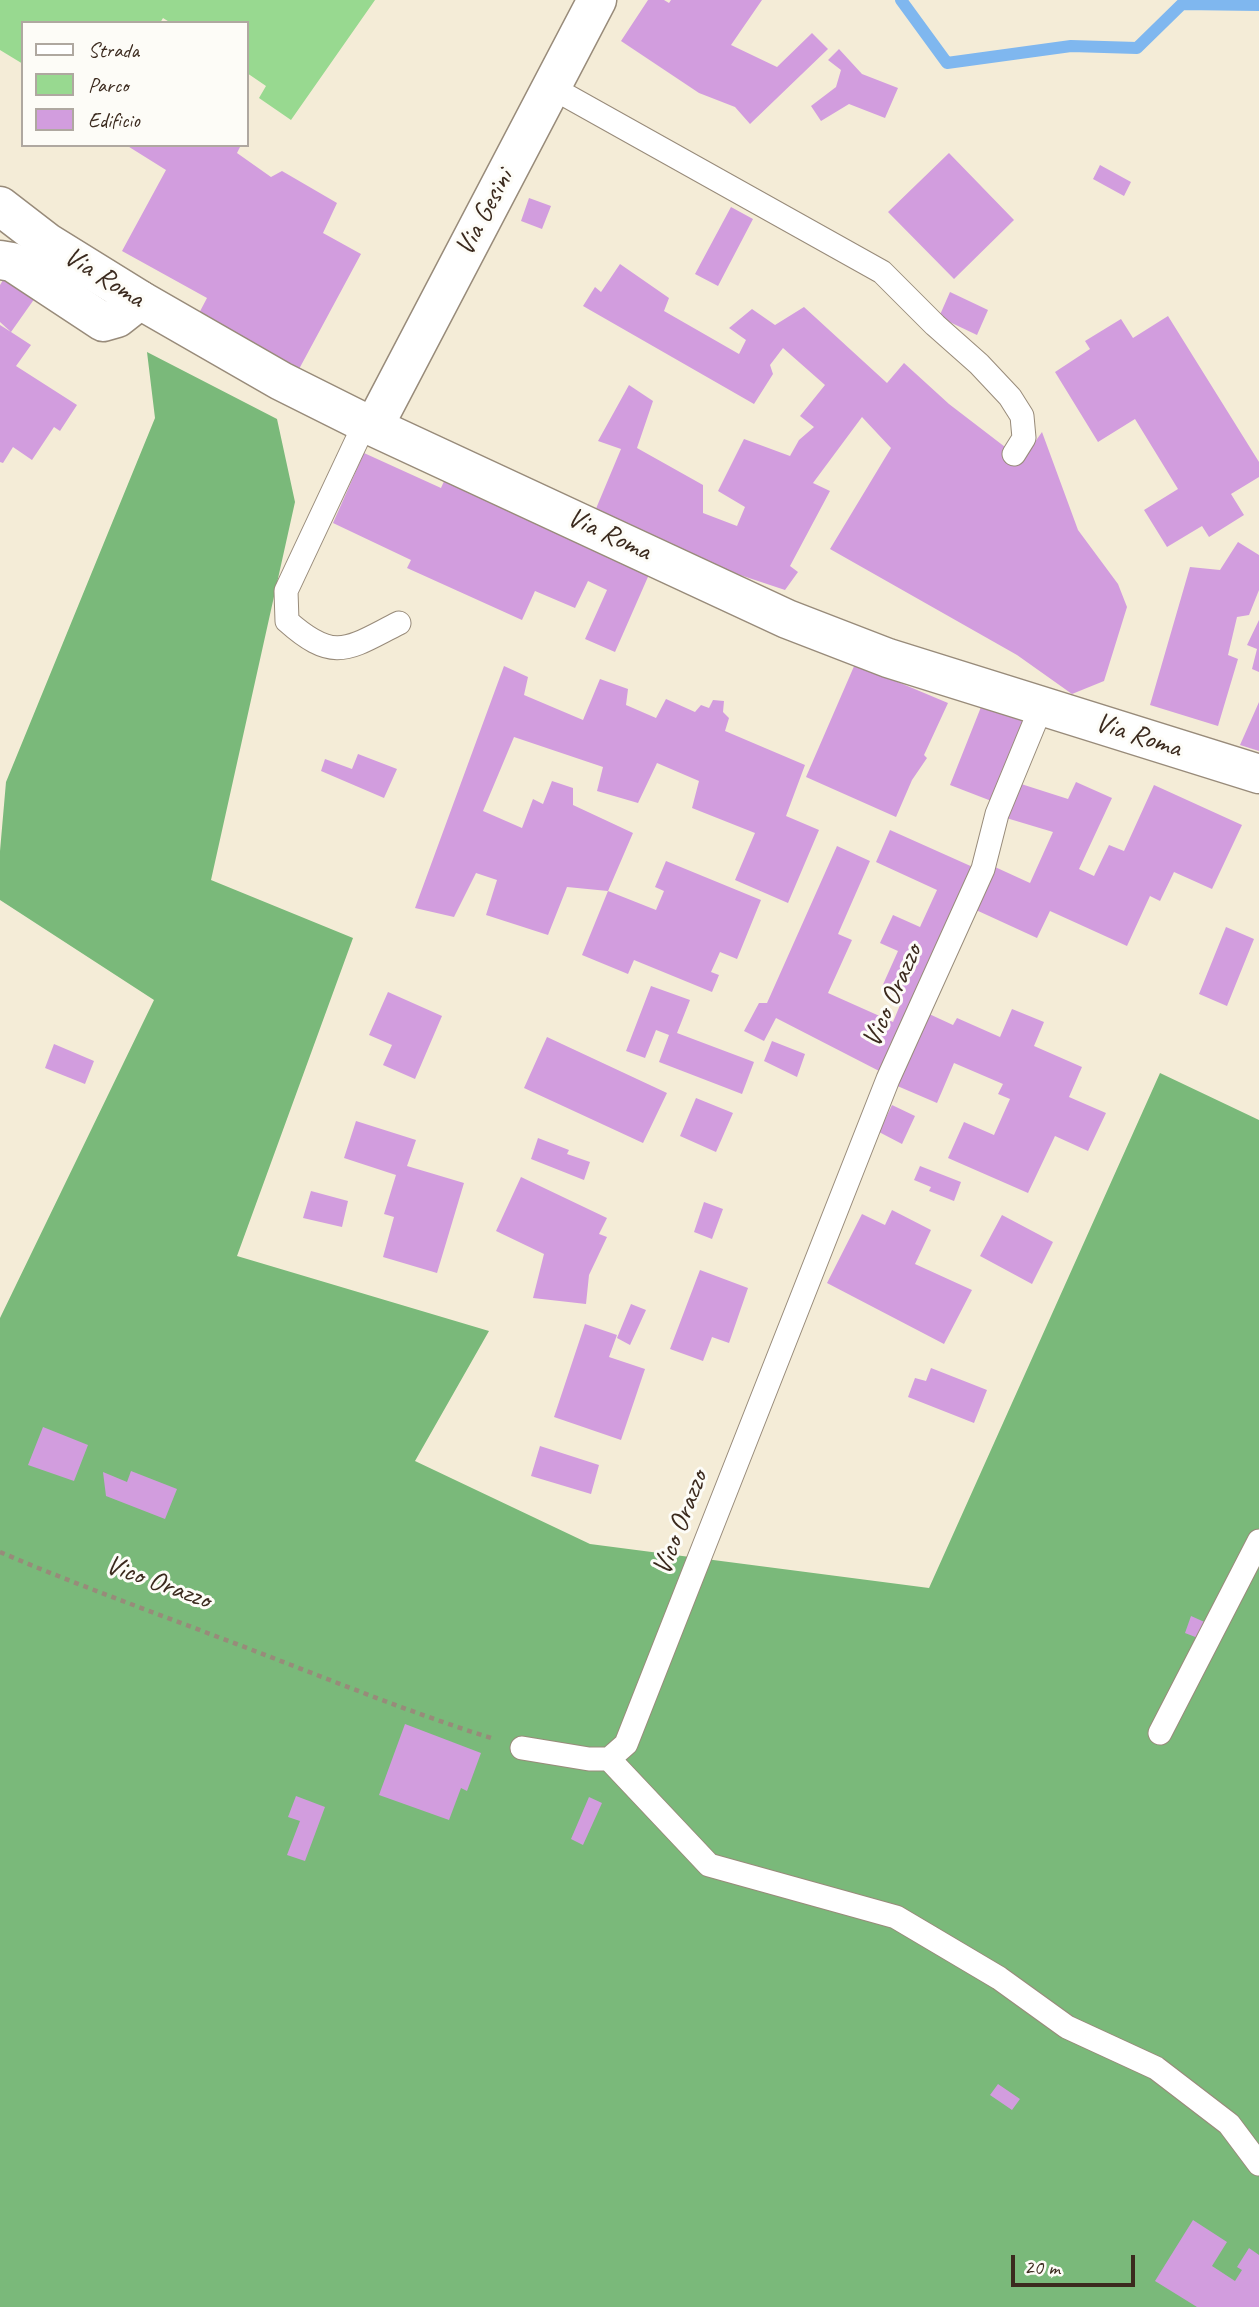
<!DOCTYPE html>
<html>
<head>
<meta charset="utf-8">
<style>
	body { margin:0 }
	#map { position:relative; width:1259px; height:2307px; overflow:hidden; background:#f4ecd7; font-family:Caveat,sans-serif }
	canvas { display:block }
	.legend { position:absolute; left:21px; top:21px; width:228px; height:126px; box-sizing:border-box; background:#fdfcf7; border:2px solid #afa8a0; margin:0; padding:9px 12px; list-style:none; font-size:21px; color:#3b2a1e }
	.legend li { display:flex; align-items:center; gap:14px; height:35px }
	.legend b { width:35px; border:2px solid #afa8a0 }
	.scale { position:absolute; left:1011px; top:2255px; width:124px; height:32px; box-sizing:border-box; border:4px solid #3b2a1e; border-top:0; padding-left:9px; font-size:21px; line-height:24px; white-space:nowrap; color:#3b2a1e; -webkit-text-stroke:5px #fdfcf7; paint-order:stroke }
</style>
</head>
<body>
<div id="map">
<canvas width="1259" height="2307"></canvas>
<ul class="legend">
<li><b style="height:9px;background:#fff"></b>Strada</li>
<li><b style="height:19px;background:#98d990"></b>Parco</li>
<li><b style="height:19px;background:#d29dde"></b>Edificio</li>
</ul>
<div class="scale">20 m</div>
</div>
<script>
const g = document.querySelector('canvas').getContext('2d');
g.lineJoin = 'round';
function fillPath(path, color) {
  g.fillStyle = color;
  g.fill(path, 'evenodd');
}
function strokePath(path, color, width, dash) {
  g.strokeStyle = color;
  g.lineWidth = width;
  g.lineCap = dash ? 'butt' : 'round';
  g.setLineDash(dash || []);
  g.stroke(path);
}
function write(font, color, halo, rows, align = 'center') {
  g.font = font + ' Caveat,sans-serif';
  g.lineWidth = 6;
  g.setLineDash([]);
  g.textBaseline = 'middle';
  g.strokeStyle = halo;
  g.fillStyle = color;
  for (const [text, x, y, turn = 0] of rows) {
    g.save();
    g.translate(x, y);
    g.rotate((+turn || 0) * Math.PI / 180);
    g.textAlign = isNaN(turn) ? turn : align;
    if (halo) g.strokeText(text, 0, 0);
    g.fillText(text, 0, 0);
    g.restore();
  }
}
fillPath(new Path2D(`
	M 0,0 L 375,0 L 291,120 L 259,98 L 266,86 L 247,73 L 247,23 L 171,23 L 163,18 L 160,23 L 23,23 L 23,64 L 0,50 Z`), '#98d990');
fillPath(new Path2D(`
	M 147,352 L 277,419 L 295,502 L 211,880 L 353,938 L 237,1256 L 489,1331 L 415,1461 L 590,1544 L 929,1588 L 1160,1073 L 1259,1120 L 1259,2307 L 0,2307 L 0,1318 L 154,1000 L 0,900 L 0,851 L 6,782 L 155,418 Z`), '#7ab97a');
strokePath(new Path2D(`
	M 901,0 L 947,63 L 1071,46 L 1137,48 L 1182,4 L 1259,5`), '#7fb7ef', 12);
fillPath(new Path2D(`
	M 648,0 L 664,0 L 669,3 L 671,0 L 762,0 L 731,45 L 777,67 L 812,33 L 828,49 L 750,124 L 735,107 L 699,93 L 621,41 Z
	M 839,49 L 862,74 L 898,88 L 885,118 L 849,104 L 821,121 L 811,106 L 836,87 L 841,70 L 828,60 Z
	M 126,145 L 241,145 L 237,153 L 271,177 L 282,171 L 337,203 L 323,233 L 361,254 L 298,371 L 197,317 L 207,298 L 122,251 L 166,170 Z
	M 949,153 L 1014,220 L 954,279 L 888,212 Z
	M 1100,165 L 1131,182 L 1124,196 L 1093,179 Z
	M 529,198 L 551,206 L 542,229 L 521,221 Z
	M 731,207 L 753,219 L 718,286 L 695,274 Z
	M 620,264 L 669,298 L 664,311 L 739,354 L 746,340 L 729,328 L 752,309 L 775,325 L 804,307 L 887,383 L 904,363 L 949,404 L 1022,460 L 1042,432 L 1078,530 L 1118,584 L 1127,607 L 1104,681 L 1072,694 L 1017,655 L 830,549 L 891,448 L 862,417 L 813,483 L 830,491 L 790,566 L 798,572 L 785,590 L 713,566 L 595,511 L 621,449 L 598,441 L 629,385 L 653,401 L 637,448 L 703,485 L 703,513 L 737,526 L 745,507 L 718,491 L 744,439 L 790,456 L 799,440 L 814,427 L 800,416 L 825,385 L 783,348 L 770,365 L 773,374 L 754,404 L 583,306 L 595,287 L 601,292 Z
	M 3,280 L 35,298 L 11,332 L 31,345 L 16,366 L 77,405 L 60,431 L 54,427 L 32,460 L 13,447 L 3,463 L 0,462 L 0,325 L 11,332 L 0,322 L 0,285 Z
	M 950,292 L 988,310 L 977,335 L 939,317 Z
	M 1168,316 L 1259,462 L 1259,477 L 1231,494 L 1244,515 L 1209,537 L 1202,526 L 1167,547 L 1144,510 L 1178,489 L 1135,419 L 1098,442 L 1055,372 L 1090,349 L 1085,341 L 1121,319 L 1133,338 Z
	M 364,453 L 441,488 L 445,479 L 651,570 L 615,652 L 585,639 L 607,590 L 588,581 L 575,608 L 535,591 L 522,620 L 407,568 L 411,560 L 333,523 Z
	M 1238,542 L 1259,555 L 1259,590 L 1249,615 L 1237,617 L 1228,655 L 1238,659 L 1218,726 L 1150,705 L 1190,567 L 1220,570 Z
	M 1259,620 L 1259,672 L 1252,669 L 1257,649 L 1247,645 Z
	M 855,664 L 948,703 L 924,755 L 927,758 L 912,780 L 896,817 L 806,777 Z
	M 504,666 L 528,677 L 524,695 L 583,720 L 600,679 L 628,689 L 626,705 L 656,718 L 666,699 L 695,712 L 701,705 L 709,708 L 713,700 L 724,701 L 723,712 L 729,718 L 725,731 L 805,765 L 786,816 L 819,830 L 788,903 L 735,880 L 755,833 L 692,808 L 699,781 L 657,763 L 638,803 L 597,791 L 603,767 L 514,737 L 483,811 L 522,828 L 533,799 L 543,804 L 552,781 L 573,788 L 573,805 L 633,833 L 608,891 L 567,887 L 548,935 L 486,915 L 497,880 L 476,873 L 454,917 L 415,908 Z
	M 983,702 L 1027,719 L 994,802 L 950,785 Z
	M 1259,702 L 1259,751 L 1240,745 Z
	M 358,754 L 397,769 L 384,798 L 321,771 L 325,759 L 352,769 Z
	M 1076,782 L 1112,798 L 1079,869 L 1094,876 L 1109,845 L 1124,851 L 1154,785 L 1242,825 L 1212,889 L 1174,872 L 1160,901 L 1150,896 L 1127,946 L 1050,911 L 1037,938 L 976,910 L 995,867 L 1030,883 L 1053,832 L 1003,817 L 1018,783 L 1068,799 Z
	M 890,830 L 975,868 L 883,1073 L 776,1018 L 764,1041 L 744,1031 L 759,1003 L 767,1003 L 837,846 L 870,861 L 838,934 L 852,940 L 828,993 L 893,1022 L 903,998 L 881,989 L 898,951 L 880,943 L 893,915 L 920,927 L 937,890 L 876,862 Z
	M 666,861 L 761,900 L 737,959 L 720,952 L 711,972 L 719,975 L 712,992 L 634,960 L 628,974 L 582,955 L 608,891 L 656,910 L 664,891 L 655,887 Z
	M 1226,927 L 1254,939 L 1227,1006 L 1199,994 Z
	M 651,986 L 690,1000 L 677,1033 L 754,1062 L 742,1094 L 659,1062 L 669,1035 L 656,1030 L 645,1058 L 626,1051 Z
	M 388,992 L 442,1016 L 415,1079 L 383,1065 L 392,1045 L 369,1035 Z
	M 1012,1009 L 1044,1022 L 1034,1046 L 1082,1067 L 1069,1097 L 1106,1113 L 1088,1151 L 1055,1136 L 1028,1193 L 948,1158 L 964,1122 L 994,1135 L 1010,1099 L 998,1094 L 1003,1084 L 954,1063 L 937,1103 L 895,1085 L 927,1013 L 953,1025 L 957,1018 L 1000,1037 Z
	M 547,1037 L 667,1093 L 643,1143 L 524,1088 Z
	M 772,1041 L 805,1054 L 797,1077 L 764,1061 Z
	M 54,1044 L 94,1061 L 85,1084 L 45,1068 Z
	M 696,1098 L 733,1113 L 716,1152 L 680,1136 Z
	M 892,1105 L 915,1116 L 902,1144 L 879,1132 Z
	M 356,1121 L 416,1140 L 407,1166 L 464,1183 L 437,1273 L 383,1257 L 394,1217 L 384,1214 L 396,1175 L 344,1158 Z
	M 538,1138 L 569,1150 L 567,1154 L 590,1162 L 584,1180 L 531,1159 Z
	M 920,1166 L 961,1182 L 954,1201 L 929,1191 L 931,1187 L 914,1180 Z
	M 521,1177 L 607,1218 L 599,1234 L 607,1237 L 589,1275 L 586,1304 L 533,1298 L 544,1254 L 496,1231 Z
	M 311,1191 L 348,1201 L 342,1227 L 303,1218 Z
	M 704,1202 L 723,1209 L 712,1239 L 694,1232 Z
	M 892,1210 L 931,1230 L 915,1264 L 972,1290 L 944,1344 L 827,1283 L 862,1214 L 885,1225 Z
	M 1002,1215 L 1053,1242 L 1032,1284 L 980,1256 Z
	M 700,1270 L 748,1288 L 729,1343 L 712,1337 L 703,1361 L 670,1349 Z
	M 631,1304 L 646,1310 L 630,1345 L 617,1338 Z
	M 585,1324 L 617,1335 L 609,1357 L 645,1369 L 621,1440 L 554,1417 Z
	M 931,1368 L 987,1390 L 974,1423 L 908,1397 L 915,1378 L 926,1381 Z
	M 43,1427 L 88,1445 L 74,1481 L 28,1465 Z
	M 540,1446 L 599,1465 L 591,1494 L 531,1476 Z
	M 131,1471 L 177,1489 L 165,1519 L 106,1496 L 103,1472 L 127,1482 Z
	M 1191,1616 L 1209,1624 L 1203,1640 L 1185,1633 Z
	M 405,1724 L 481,1753 L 467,1791 L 461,1788 L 449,1820 L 379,1795 Z
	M 296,1796 L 325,1807 L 305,1861 L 287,1855 L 300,1821 L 288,1817 Z
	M 589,1797 L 602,1803 L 583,1845 L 571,1839 Z
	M 998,2084 L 1020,2099 L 1012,2110 L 990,2095 Z
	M 1193,2220 L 1227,2242 L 1212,2266 L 1235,2281 L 1242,2270 L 1237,2267 L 1249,2248 L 1259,2255 L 1259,2307 L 1197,2307 L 1155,2281 Z`), '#d29dde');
const service = new Path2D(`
	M 551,87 L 882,272 L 935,325 L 979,364 L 1010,397 L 1022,416 L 1024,438 L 1014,454
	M 365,423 L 286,591 L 287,621 C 335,664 349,648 399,623
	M 1160,1733 L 1259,1541
	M 522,1748 L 589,1759 L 609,1759 L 626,1744 L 888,1079 L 983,869 L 997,814 L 1042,705
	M 609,1759 L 709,1865 L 896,1917 L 999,1978 L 1067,2027 L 1156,2068 L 1229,2124 L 1259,2164`);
const minor = new Path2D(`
	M 0,260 L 12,262 L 103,322 L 117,318 L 140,300`);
const tertiary = new Path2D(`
	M 0,206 L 48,243 L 140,300 L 281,381 L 365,423 L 787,619 L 888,658 L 1259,774
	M 374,426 L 597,0`);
strokePath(service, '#988b7a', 25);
strokePath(minor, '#988b7a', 41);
strokePath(tertiary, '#988b7a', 41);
strokePath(new Path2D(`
	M 0,1552 C 72,1583 145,1609 218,1637 C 309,1671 399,1709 491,1738`), '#988b7a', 4.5, [5, 5]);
strokePath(service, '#fff', 23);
strokePath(minor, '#fff', 38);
strokePath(tertiary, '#fff', 38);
write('28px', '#3b2a1e', '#fdfcf7', [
	["Via Gesini",485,213,-62],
	["Via Roma",104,278,32],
	["Via Roma",609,535,25],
	["Via Roma",1138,736,18],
	["Vico Orazzo",893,996,-66],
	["Vico Orazzo",681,1523,-69],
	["Vico Orazzo",158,1583,20]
]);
</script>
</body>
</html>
